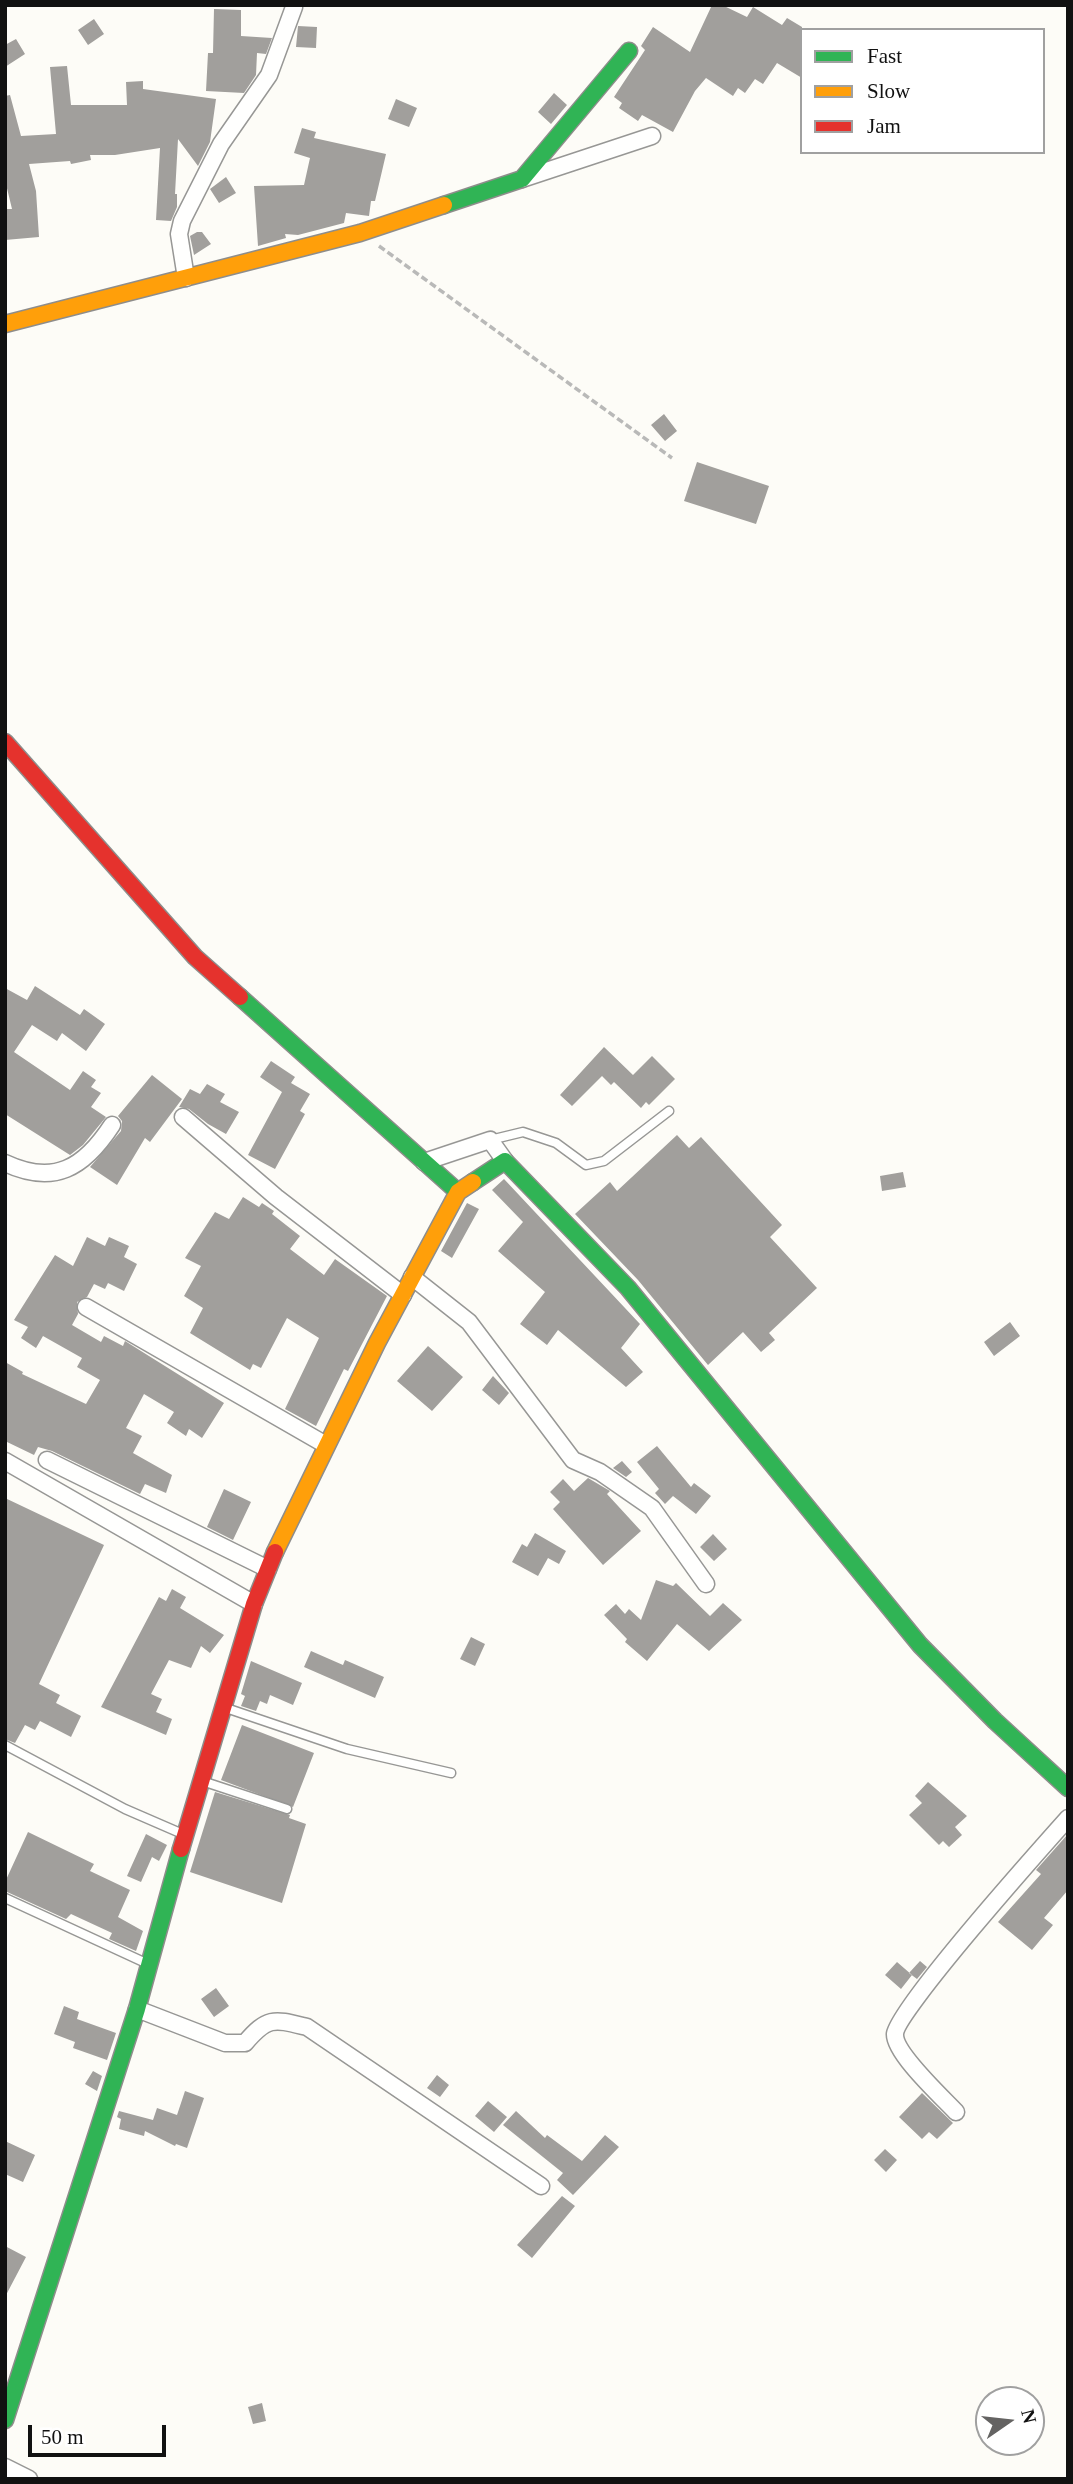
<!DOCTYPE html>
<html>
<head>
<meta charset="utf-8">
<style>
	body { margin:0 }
	#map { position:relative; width:1073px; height:2484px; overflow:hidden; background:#fdfcf7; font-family:Georgia,serif }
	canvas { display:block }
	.frame { position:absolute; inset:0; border:7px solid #111; pointer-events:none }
	.legend { position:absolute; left:800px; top:28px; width:245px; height:126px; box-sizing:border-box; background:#fff; border:2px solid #a0a0a0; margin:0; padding:9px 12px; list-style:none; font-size:21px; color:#111 }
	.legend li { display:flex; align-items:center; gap:14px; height:35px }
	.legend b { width:35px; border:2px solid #a0a0a0 }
	.north { position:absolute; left:975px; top:2386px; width:70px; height:70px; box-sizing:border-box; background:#fff; border:2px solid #a0a0a0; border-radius:50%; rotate:76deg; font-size:19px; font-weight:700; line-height:28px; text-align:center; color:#111 }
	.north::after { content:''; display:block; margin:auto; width:24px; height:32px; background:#646362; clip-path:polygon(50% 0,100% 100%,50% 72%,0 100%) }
	.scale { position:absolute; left:28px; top:2425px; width:138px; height:32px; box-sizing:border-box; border:4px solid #111; border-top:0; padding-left:9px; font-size:21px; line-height:24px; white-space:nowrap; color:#111; -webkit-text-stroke:5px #fff; paint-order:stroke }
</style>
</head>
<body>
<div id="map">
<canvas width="1073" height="2484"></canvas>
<div class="frame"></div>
<ul class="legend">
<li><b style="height:9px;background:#30b455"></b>Fast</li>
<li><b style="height:9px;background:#ff9f0a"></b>Slow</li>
<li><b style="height:9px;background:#e5322d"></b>Jam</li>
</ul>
<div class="north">N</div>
<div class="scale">50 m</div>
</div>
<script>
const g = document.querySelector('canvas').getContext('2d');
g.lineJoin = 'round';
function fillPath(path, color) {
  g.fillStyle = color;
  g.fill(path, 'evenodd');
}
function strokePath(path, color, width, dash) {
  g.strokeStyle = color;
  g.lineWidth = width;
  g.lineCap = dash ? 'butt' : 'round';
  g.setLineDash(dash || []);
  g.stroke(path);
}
fillPath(new Path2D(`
	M 712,5 L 722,5 L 747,17 L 753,7 L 782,25 L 787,18 L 802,27 L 802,78 L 777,63 L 763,84 L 755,79 L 745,93 L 738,88 L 733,96 L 706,78 L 695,91 L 673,132 L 642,115 L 638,121 L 619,108 L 622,103 L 614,97 L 645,50 L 641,46 L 653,27 L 690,52 Z
	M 214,9 L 241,10 L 241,36 L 272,38 L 266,54 L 257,53 L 256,75 L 244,93 L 206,91 L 208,53 L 213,53 Z
	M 94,19 L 104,34 L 88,45 L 78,30 Z
	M 298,26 L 317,27 L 316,48 L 296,47 Z
	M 16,39 L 25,54 L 5,67 L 5,45 Z
	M 67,66 L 71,105 L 127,105 L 126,82 L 143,81 L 143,89 L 216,99 L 210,142 L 198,166 L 178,139 L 175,194 L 177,194 L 177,207 L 171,221 L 156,220 L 160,148 L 115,155 L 90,155 L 91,160 L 71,164 L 70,161 L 29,164 L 36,191 L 39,237 L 5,240 L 5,209 L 12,209 L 5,180 L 5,96 L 10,95 L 21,136 L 56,134 L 50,67 Z
	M 554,93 L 567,105 L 551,124 L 538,112 Z
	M 396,99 L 417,108 L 409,127 L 388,119 Z
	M 302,128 L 316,132 L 314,138 L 386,154 L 375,201 L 371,201 L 369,216 L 346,213 L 344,223 L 298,235 L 285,234 L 286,238 L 258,246 L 254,186 L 304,185 L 310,158 L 294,153 Z
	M 226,177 L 236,193 L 219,203 L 210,189 Z
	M 197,232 L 202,232 L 211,244 L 194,255 L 190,236 Z
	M 664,414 L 677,431 L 665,441 L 651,425 Z
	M 697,462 L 769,486 L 756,524 L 684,501 Z
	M 35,986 L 80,1015 L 84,1009 L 105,1024 L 86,1051 L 62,1033 L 57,1041 L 32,1025 L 14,1052 L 70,1090 L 83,1071 L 96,1080 L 91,1087 L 101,1093 L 91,1107 L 106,1117 L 83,1145 L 70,1155 L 5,1114 L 5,988 L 27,1000 Z
	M 604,1047 L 633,1075 L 652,1056 L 675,1079 L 649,1105 L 646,1102 L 641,1108 L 614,1082 L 611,1085 L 602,1076 L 572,1106 L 560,1095 Z
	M 271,1061 L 295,1077 L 291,1083 L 310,1094 L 300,1111 L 305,1114 L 275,1169 L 248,1155 L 282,1092 L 260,1077 Z
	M 152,1075 L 182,1099 L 150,1142 L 145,1138 L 117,1185 L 90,1167 L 121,1131 L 122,1121 L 118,1116 Z
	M 207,1084 L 225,1094 L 220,1102 L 239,1112 L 226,1134 L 208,1124 L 189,1109 L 179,1107 L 190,1089 L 200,1094 Z
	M 677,1135 L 689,1148 L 701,1137 L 782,1225 L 770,1237 L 817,1288 L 769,1333 L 775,1340 L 761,1352 L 743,1332 L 708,1365 L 638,1280 L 575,1214 L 610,1182 L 617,1191 Z
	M 903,1172 L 906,1187 L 882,1191 L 880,1176 Z
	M 504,1179 L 640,1324 L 621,1348 L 643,1372 L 626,1387 L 558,1330 L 547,1345 L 520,1324 L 545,1292 L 498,1251 L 523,1222 L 492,1190 Z
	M 243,1197 L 259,1207 L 262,1203 L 274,1211 L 272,1214 L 300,1236 L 290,1249 L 324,1275 L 335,1259 L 387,1296 L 348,1371 L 344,1369 L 316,1426 L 285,1409 L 319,1338 L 287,1318 L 261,1368 L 253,1364 L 250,1370 L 190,1333 L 203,1308 L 184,1296 L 201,1266 L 185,1258 L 215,1212 L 229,1219 Z
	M 467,1203 L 479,1209 L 452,1258 L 441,1251 Z
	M 87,1237 L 105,1246 L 109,1237 L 129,1246 L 124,1257 L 137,1264 L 124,1291 L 108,1283 L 105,1289 L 94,1284 L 87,1297 L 77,1302 L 78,1314 L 72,1325 L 101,1342 L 104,1336 L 123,1346 L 125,1341 L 224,1403 L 202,1438 L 189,1429 L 186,1436 L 167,1423 L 174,1412 L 144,1394 L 126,1428 L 142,1436 L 133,1453 L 172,1475 L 166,1493 L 145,1484 L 140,1494 L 52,1451 L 38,1447 L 34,1455 L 5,1441 L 5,1362 L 23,1372 L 22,1374 L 86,1404 L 100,1380 L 77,1367 L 82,1358 L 43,1336 L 36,1348 L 21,1338 L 28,1327 L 14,1320 L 55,1255 L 73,1266 Z
	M 1010,1322 L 1020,1336 L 994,1356 L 984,1342 Z
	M 428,1346 L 463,1377 L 432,1411 L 397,1381 Z
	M 493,1376 L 509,1393 L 499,1405 L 482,1390 Z
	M 657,1446 L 691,1487 L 694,1483 L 711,1496 L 696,1514 L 673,1496 L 665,1504 L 655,1493 L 659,1489 L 637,1462 Z
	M 622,1461 L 632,1472 L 626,1477 L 613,1468 Z
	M 588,1478 L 610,1491 L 607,1494 L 641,1531 L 603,1565 L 553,1509 L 560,1502 L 550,1492 L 563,1479 L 574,1491 Z
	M 224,1489 L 251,1502 L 233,1540 L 207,1527 Z
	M 5,1498 L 104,1545 L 39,1684 L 60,1695 L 56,1703 L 81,1716 L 71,1737 L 40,1721 L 35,1730 L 25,1725 L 15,1743 L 5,1739 Z
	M 535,1533 L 566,1551 L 559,1564 L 548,1558 L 538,1576 L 512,1562 L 522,1544 L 527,1547 Z
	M 713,1534 L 727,1549 L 714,1561 L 700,1547 Z
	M 656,1580 L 673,1586 L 676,1583 L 710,1616 L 723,1603 L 742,1620 L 709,1651 L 677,1624 L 647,1661 L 625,1642 L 627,1639 L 604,1615 L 616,1604 L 625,1614 L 629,1609 L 641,1620 Z
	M 172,1589 L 186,1597 L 180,1608 L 224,1635 L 210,1653 L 201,1646 L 191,1668 L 169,1660 L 151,1694 L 162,1699 L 156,1712 L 172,1719 L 166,1735 L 101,1707 L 159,1597 L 166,1601 Z
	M 471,1637 L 485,1644 L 475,1666 L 460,1659 Z
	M 311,1651 L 343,1665 L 345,1660 L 384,1677 L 375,1698 L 304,1667 Z
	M 251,1661 L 302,1683 L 293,1705 L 270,1695 L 267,1704 L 260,1701 L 256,1711 L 241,1706 L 245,1696 L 241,1694 Z
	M 242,1725 L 314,1753 L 293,1807 L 221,1780 Z
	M 928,1782 L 967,1816 L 955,1827 L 962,1835 L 949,1847 L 943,1841 L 939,1845 L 909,1815 L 922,1803 L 915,1796 Z
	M 215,1792 L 290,1815 L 289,1818 L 306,1824 L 282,1903 L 190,1872 Z
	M 28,1832 L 94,1864 L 90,1871 L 130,1890 L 118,1917 L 143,1931 L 136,1951 L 109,1939 L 112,1933 L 71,1914 L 66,1919 L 5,1891 L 5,1882 Z
	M 146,1834 L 167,1845 L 159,1861 L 152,1857 L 141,1882 L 127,1876 Z
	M 1068,1834 L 1068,1890 L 1044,1918 L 1053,1925 L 1032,1950 L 998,1922 L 1041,1874 L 1036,1870 Z
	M 920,1961 L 927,1967 L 917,1979 L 909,1973 Z
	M 897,1962 L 912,1975 L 901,1989 L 885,1975 Z
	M 216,1988 L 229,2006 L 214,2017 L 201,1999 Z
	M 64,2006 L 79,2012 L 77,2019 L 116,2033 L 107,2060 L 73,2048 L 75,2042 L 54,2034 Z
	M 93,2071 L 102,2076 L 97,2091 L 85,2084 Z
	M 437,2075 L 449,2085 L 440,2097 L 427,2088 Z
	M 185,2091 L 204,2098 L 187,2148 L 176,2144 L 175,2146 L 145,2131 L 144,2136 L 119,2129 L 121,2119 L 117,2117 L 119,2111 L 153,2120 L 157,2108 L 177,2115 Z
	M 922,2093 L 953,2123 L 937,2139 L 929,2132 L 922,2139 L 899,2117 Z
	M 488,2101 L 507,2117 L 494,2132 L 475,2116 Z
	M 516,2111 L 545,2138 L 547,2135 L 582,2161 L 605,2135 L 619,2147 L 573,2195 L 557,2180 L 563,2173 L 503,2125 Z
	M 5,2141 L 35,2155 L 23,2182 L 5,2174 Z
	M 885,2149 L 897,2160 L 886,2172 L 874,2160 Z
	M 562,2196 L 575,2206 L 532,2258 L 517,2245 Z
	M 5,2246 L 26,2257 L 5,2297 Z
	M 262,2403 L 266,2421 L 253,2424 L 248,2407 Z`), '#a19f9c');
const lane = new Path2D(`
	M 490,1140 L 523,1132 L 556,1143 L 586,1165 L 604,1161 L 669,1111
	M 223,1707 L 347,1749 L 451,1773
	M 5,1745 L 125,1809 L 185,1835
	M 202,1781 L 287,1809
	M 5,1898 L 148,1964`);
const street = new Path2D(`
	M 522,179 L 652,136
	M 186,278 L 179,234 L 182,221 L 221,144 L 269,75 L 294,7
	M 183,1117 L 276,1197 L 403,1295
	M 424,1162 L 490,1140 L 505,1161
	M 5,1163 C 54,1186 84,1168 112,1125
	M 412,1277 L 469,1322 L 573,1460 L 600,1472 L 652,1508 L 706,1584
	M 86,1307 L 326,1445
	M 47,1460 L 268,1569
	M 5,1461 L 254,1604
	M 137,2009 L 225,2043 L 245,2043 C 268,2016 274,2019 307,2027 L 541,2186
	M 956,2112 C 942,2097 894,2053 895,2034 C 896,2011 1043,1846 1068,1818
	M 5,2467 L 29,2479`);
const fast = new Path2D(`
	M 444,205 L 522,179 L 629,51
	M 240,997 L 458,1192
	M 473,1182 L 505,1161 L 628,1288 L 920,1645 L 995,1721 L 1068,1788
	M 5,2420 L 137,2009 L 181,1849`);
const slow = new Path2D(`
	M 5,324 L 360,233 L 444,205
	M 275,1552 L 377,1343 L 458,1192 L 473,1182`);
const jam = new Path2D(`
	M 5,742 L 195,957 L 240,997
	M 181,1849 L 254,1604 L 275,1552`);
strokePath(lane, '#979795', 11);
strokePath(street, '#979795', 19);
strokePath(fast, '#8e8d8b', 19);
strokePath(slow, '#8e8d8b', 19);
strokePath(jam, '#8e8d8b', 19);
strokePath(new Path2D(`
	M 379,246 L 672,458`), '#b9b9b8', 3.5, [7, 3.5]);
strokePath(lane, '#fffffe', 8);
strokePath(street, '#fffffe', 16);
strokePath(fast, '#30b455', 16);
strokePath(slow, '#ff9f0a', 16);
strokePath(jam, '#e5322d', 16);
</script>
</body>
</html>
